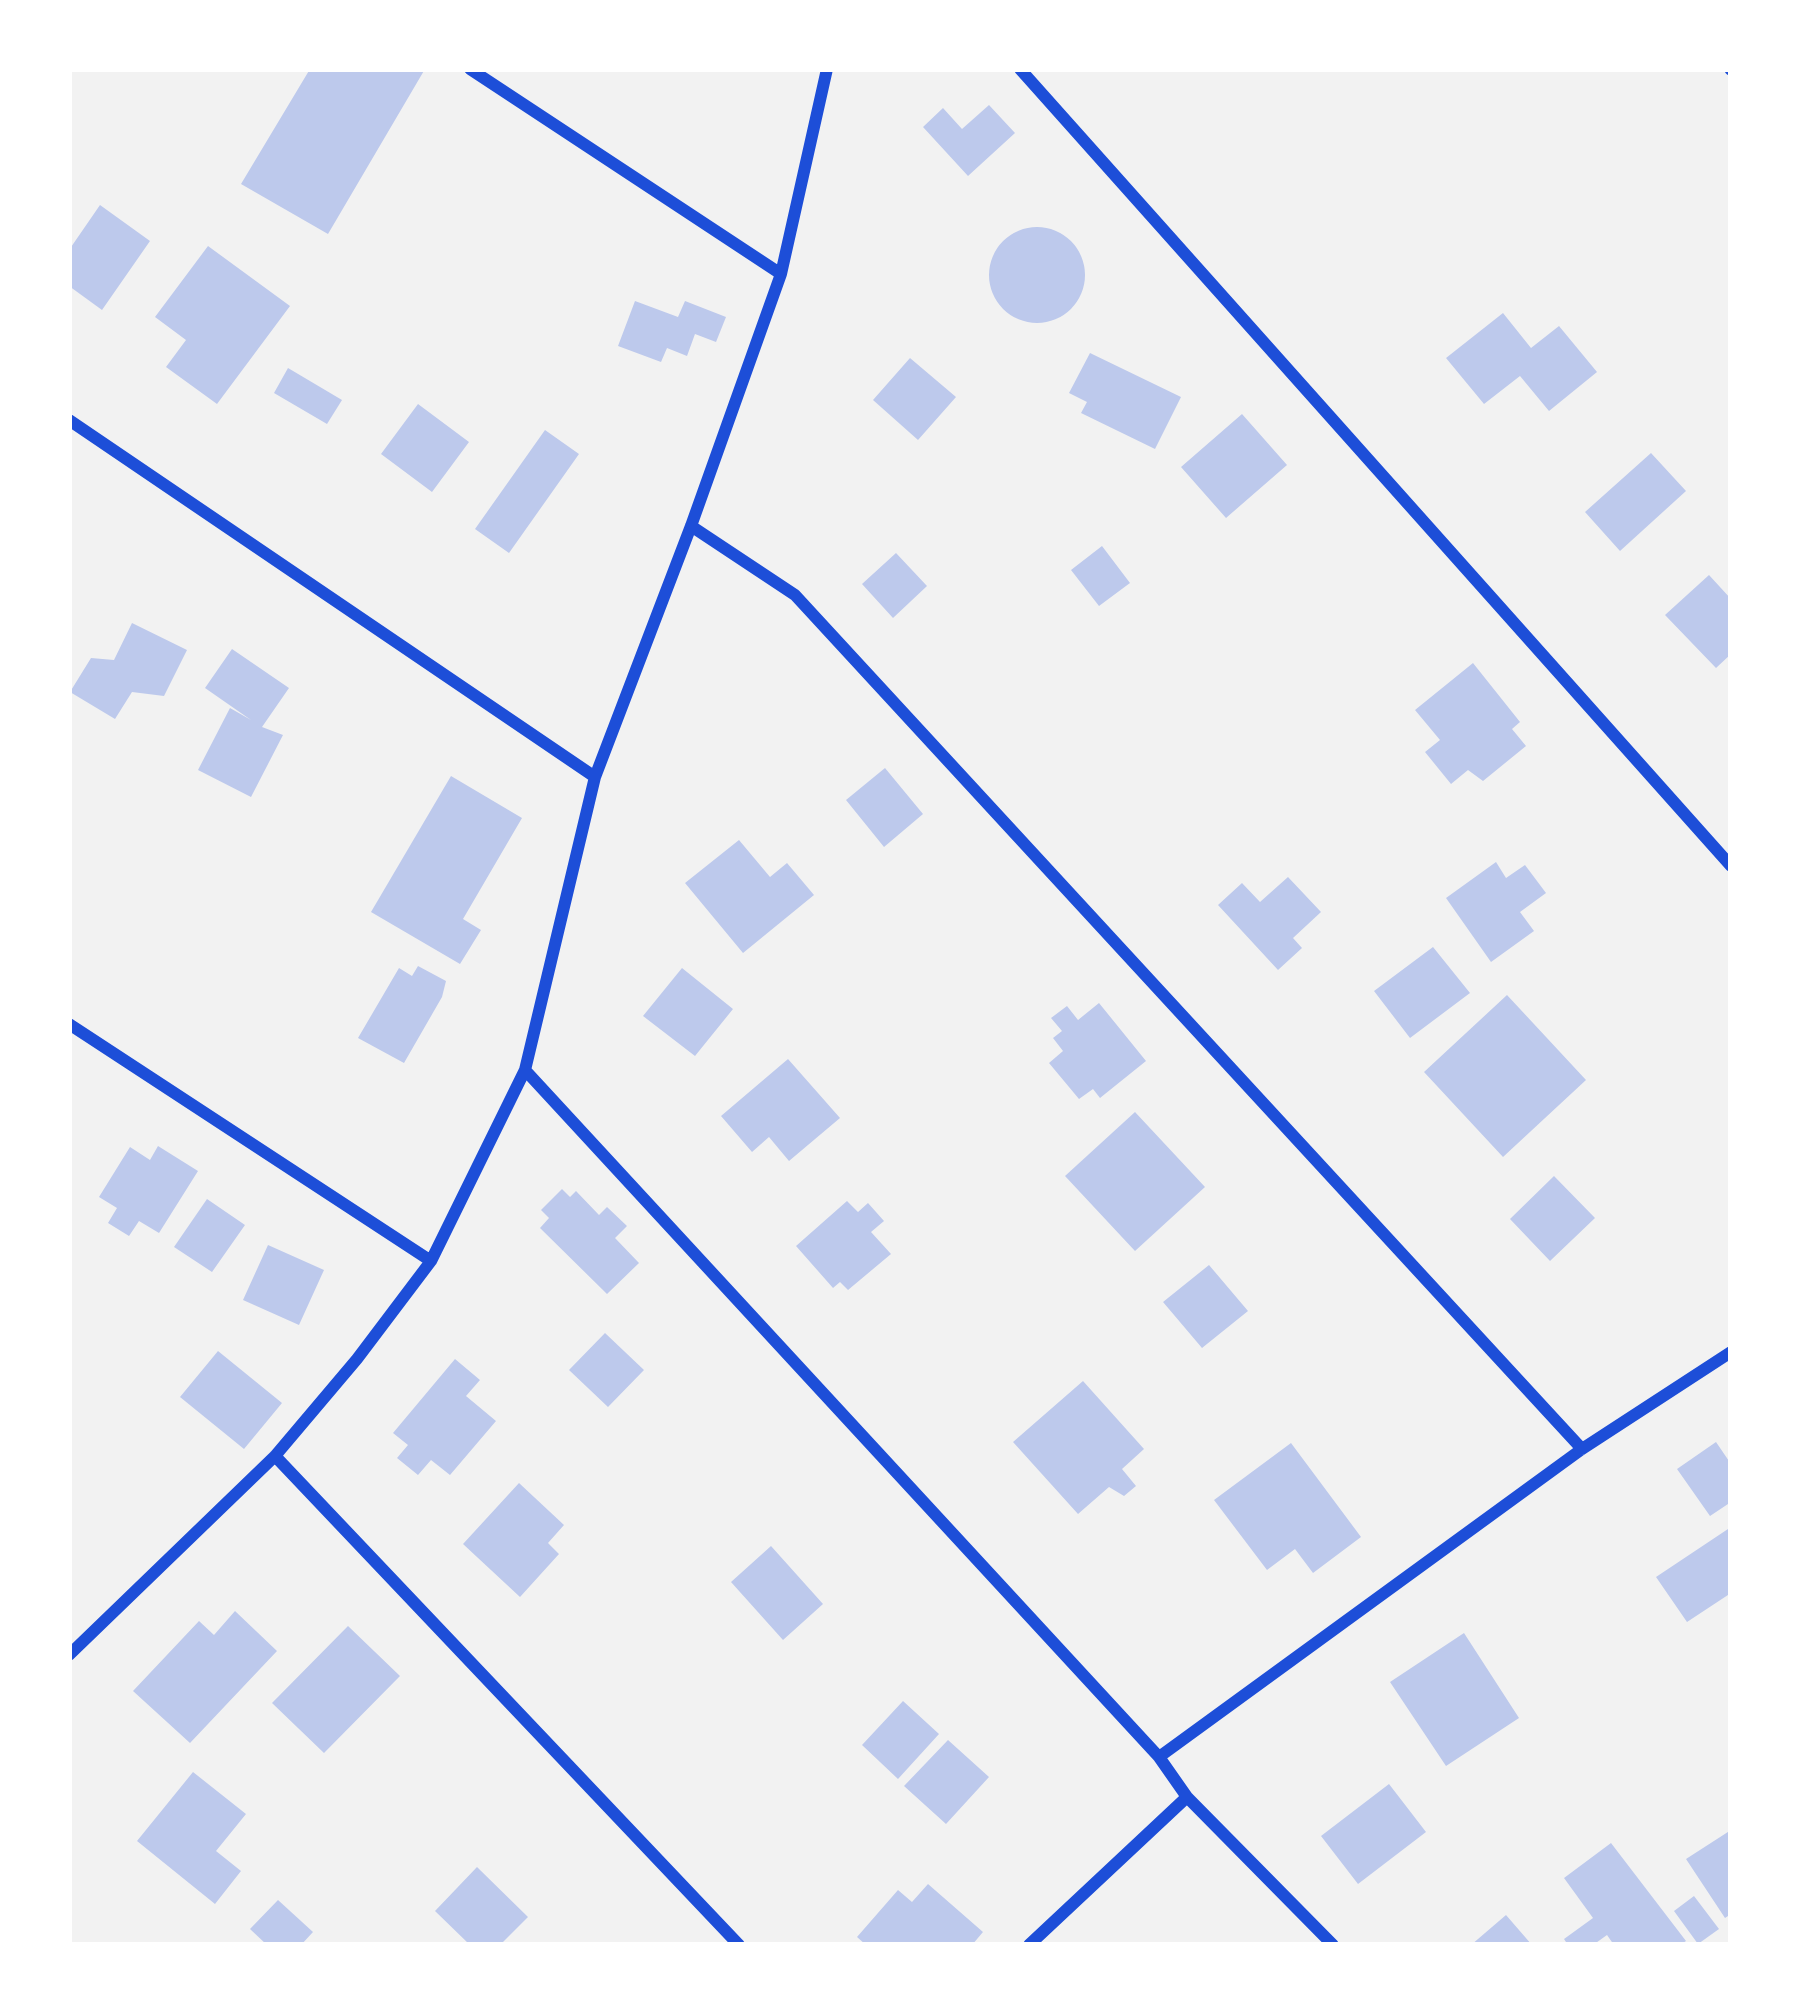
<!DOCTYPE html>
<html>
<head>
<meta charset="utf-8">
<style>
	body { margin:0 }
	#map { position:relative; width:1800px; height:2014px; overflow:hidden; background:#f2f2f2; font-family:Inter,sans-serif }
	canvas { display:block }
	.frame { position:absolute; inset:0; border:72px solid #fff; pointer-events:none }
</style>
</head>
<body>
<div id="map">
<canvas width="1800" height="2014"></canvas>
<div class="frame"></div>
</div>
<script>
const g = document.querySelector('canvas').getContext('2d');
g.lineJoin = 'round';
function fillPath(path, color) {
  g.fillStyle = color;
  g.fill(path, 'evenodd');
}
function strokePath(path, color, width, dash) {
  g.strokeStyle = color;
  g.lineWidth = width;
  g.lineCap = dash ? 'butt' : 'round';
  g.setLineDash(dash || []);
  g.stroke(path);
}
fillPath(new Path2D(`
	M 310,69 L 425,69 L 328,234 L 241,184 Z
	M 989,105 L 1015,133 L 968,176 L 923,127 L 943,108 L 962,129 Z
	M 100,205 L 150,241 L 102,310 L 69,286 L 69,250 Z
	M989 275a48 48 0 1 1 96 0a48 48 0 1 1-96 0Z
	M 208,246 L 290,306 L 217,404 L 166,367 L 186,340 L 155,317 Z
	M 635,301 L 678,317 L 685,301 L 726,317 L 716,342 L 695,334 L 687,356 L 667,348 L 661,362 L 618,346 Z
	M 1503,313 L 1531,348 L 1559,326 L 1597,372 L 1549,411 L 1520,376 L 1484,404 L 1446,358 Z
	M 1090,353 L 1181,397 L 1155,449 L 1081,413 L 1087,402 L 1069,393 Z
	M 910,358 L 956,397 L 918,440 L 873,400 Z
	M 288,368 L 342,400 L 327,424 L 274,393 Z
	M 418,404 L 469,442 L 432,492 L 381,454 Z
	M 1242,414 L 1287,465 L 1226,518 L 1181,467 Z
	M 545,430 L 579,454 L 509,553 L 475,529 Z
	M 1651,453 L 1686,491 L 1620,551 L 1585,512 Z
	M 1102,546 L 1130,583 L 1099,606 L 1071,570 Z
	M 896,553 L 927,586 L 893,618 L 862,584 Z
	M 1709,575 L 1731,599 L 1731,654 L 1716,668 L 1665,615 Z
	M 132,623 L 187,650 L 164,696 L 132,692 L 115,719 L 70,692 L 91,658 L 114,660 Z
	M 232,649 L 289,688 L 262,727 L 283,735 L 251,797 L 198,770 L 230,708 L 251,720 L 205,688 Z
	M 1473,663 L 1520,722 L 1512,729 L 1526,746 L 1483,781 L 1468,770 L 1451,784 L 1425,752 L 1440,740 L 1415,710 Z
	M 885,768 L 923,814 L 884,847 L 846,800 Z
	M 451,776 L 522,818 L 463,919 L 481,930 L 460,964 L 371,912 Z
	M 739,840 L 770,877 L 787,863 L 814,895 L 743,953 L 685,883 Z
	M 1496,862 L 1506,878 L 1525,865 L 1546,893 L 1520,912 L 1534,931 L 1491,962 L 1446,898 Z
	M 1288,877 L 1321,912 L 1293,938 L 1302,948 L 1278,970 L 1218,905 L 1242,883 L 1260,902 Z
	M 1433,947 L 1470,993 L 1410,1038 L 1374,991 Z
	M 418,966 L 446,981 L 442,997 L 404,1063 L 358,1038 L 399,968 L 412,976 Z
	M 682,968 L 733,1009 L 695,1056 L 643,1016 Z
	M 1507,995 L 1586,1080 L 1503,1157 L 1424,1072 Z
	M 1099,1003 L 1146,1061 L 1100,1098 L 1093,1089 L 1079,1099 L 1049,1063 L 1063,1051 L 1053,1038 L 1062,1031 L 1051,1018 L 1067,1006 L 1078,1020 Z
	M 788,1059 L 840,1118 L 789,1161 L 769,1137 L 752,1152 L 721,1116 Z
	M 1135,1112 L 1205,1187 L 1135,1251 L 1065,1176 Z
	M 158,1146 L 198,1171 L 159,1233 L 139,1221 L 129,1236 L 108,1223 L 117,1208 L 99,1197 L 130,1147 L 150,1160 Z
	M 1554,1176 L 1595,1218 L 1550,1261 L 1510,1219 Z
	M 562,1189 L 570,1197 L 576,1191 L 599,1215 L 607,1207 L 627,1226 L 615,1238 L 639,1263 L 607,1294 L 540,1228 L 549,1218 L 541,1210 Z
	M 207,1199 L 245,1225 L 212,1272 L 174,1247 Z
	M 847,1201 L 858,1212 L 868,1203 L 884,1221 L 871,1232 L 891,1254 L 848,1290 L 840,1282 L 833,1288 L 796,1246 Z
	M 268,1245 L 324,1270 L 299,1325 L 243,1300 Z
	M 1209,1265 L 1248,1311 L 1202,1348 L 1163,1302 Z
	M 605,1333 L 644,1370 L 608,1407 L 569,1370 Z
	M 218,1351 L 282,1403 L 244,1449 L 180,1397 Z
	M 455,1359 L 480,1380 L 466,1396 L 496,1421 L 450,1475 L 431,1460 L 418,1475 L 397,1458 L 408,1445 L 393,1433 Z
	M 1083,1381 L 1144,1449 L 1122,1469 L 1136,1486 L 1124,1496 L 1109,1487 L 1078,1514 L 1013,1442 Z
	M 1716,1442 L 1731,1464 L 1731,1502 L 1710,1516 L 1677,1469 Z
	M 1291,1443 L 1361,1537 L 1313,1573 L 1295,1549 L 1267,1570 L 1214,1500 Z
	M 519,1483 L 564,1525 L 548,1543 L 559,1554 L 520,1597 L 463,1544 Z
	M 1731,1527 L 1731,1593 L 1687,1622 L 1656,1577 Z
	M 771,1546 L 823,1604 L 783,1640 L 731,1582 Z
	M 235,1611 L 277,1651 L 190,1743 L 133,1691 L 199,1621 L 214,1635 Z
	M 348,1626 L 400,1676 L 324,1753 L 272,1703 Z
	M 1464,1633 L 1519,1718 L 1446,1766 L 1390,1682 Z
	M 903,1701 L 939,1734 L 898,1779 L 862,1745 Z
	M 948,1740 L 989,1777 L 946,1824 L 904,1786 Z
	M 193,1772 L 246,1814 L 216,1851 L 241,1871 L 215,1904 L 137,1841 Z
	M 1389,1784 L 1426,1832 L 1358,1884 L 1321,1836 Z
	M 1731,1830 L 1731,1914 L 1725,1918 L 1686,1859 Z
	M 1611,1843 L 1686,1941 L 1680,1945 L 1614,1945 L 1607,1935 L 1593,1945 L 1568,1945 L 1564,1939 L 1593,1918 L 1564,1878 Z
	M 477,1867 L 528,1917 L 500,1945 L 470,1945 L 435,1911 Z
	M 928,1884 L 983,1932 L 972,1945 L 866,1945 L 857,1937 L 898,1890 L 912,1902 Z
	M 1694,1896 L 1719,1929 L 1698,1944 L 1674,1911 Z
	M 278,1900 L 313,1932 L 301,1945 L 267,1945 L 250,1929 Z
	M 1506,1915 L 1532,1945 L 1471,1945 Z`), '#bdc9ec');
strokePath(new Path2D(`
	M 470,69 L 781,274
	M 1020,69 L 1731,866
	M 1730,69 L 1731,70
	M 69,420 L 595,777
	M 691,526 L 795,595 L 1582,1449
	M 69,1024 L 431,1261
	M 525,1070 L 1159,1757 L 1187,1797 L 1333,1945
	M 275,1456 L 739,1945
	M 69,1655 L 275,1456 L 357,1359 L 431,1261 L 525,1070 L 595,777 L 691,526 L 781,274 L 827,69
	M 1159,1757 L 1582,1449 L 1731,1352
	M 1029,1945 L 1187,1797`), '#1d4ed8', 12);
</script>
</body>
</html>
